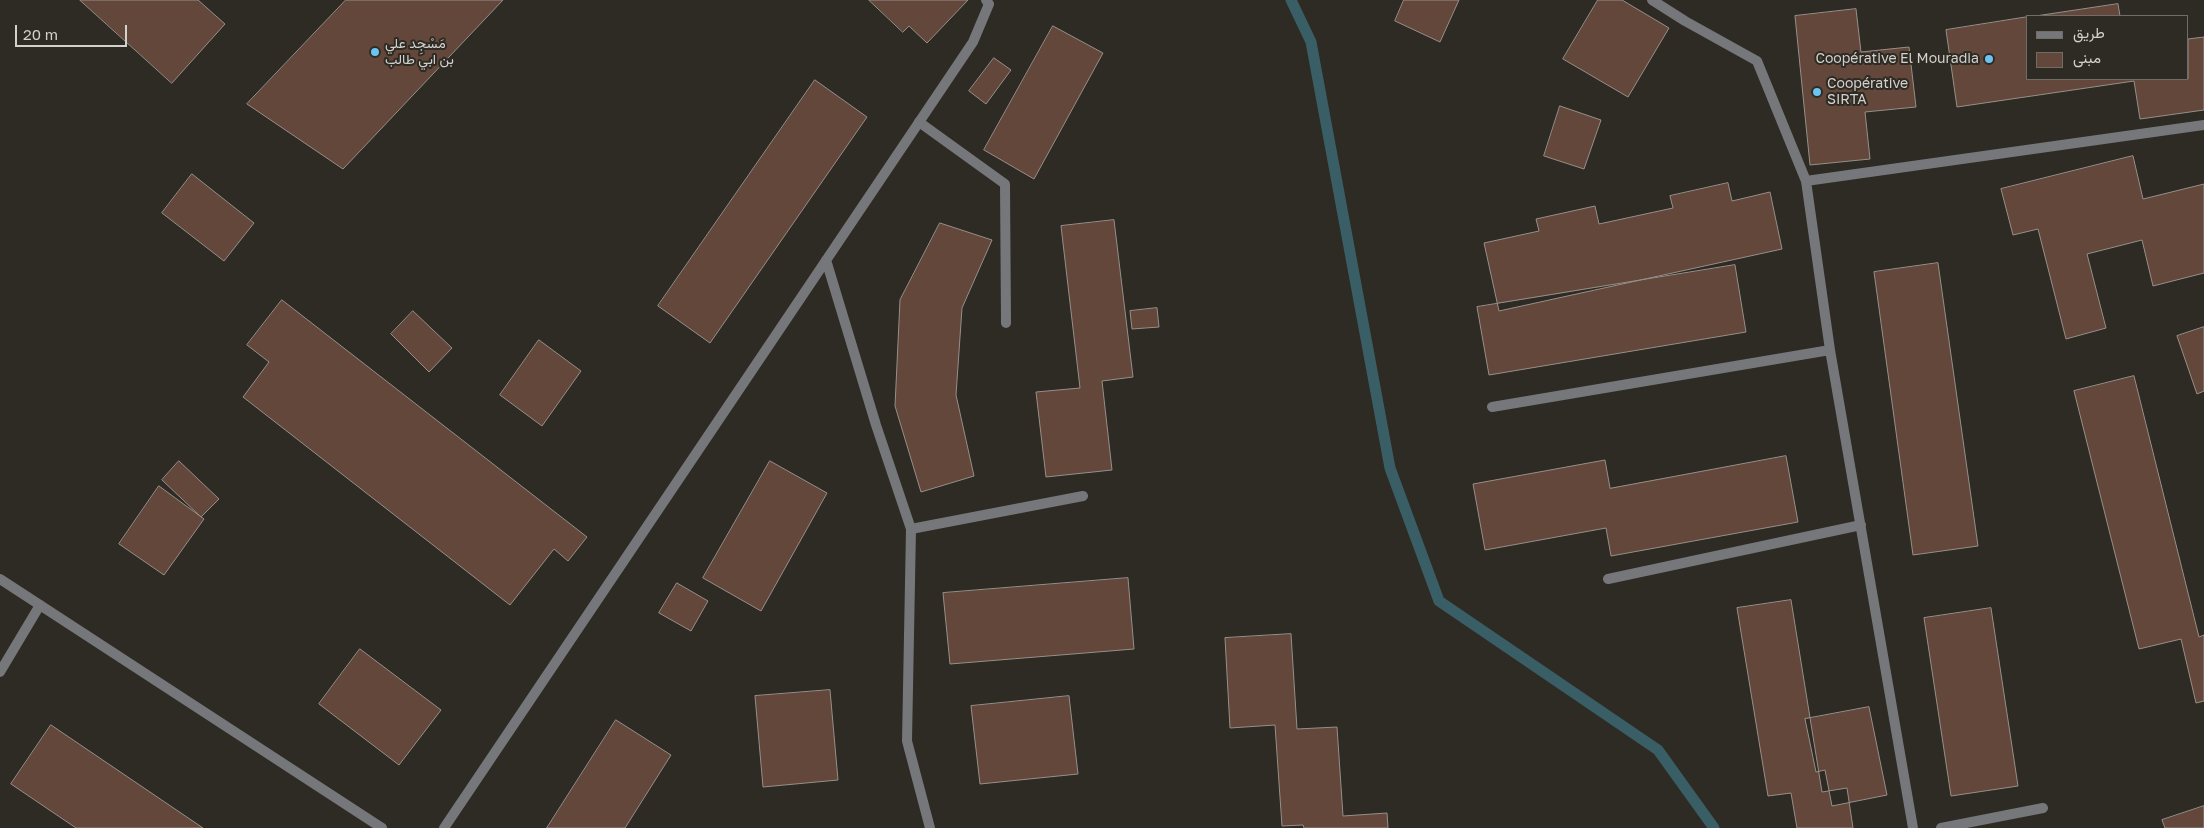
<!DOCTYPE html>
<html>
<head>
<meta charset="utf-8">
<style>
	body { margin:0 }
	#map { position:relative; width:2204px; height:828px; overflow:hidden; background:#2e2a24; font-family:"Golos Text",Vazirmatn,sans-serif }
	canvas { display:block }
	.legend { position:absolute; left:2026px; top:15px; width:162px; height:65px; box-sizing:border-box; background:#2e2a24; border:1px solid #706d68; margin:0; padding:6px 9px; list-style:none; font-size:15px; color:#d3d1cd }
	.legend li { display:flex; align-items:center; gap:10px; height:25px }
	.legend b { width:25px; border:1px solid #706d68 }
	.scale { position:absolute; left:15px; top:25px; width:112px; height:22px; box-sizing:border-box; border:2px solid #d3d1cd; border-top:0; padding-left:6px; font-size:15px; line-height:18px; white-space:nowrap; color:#d3d1cd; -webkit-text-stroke:4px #2e2a24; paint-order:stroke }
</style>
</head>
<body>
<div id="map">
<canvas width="2204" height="828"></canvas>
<ul class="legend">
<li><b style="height:6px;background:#75777a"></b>طريق</li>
<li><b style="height:14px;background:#63473a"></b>مبنى</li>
</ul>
<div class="scale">20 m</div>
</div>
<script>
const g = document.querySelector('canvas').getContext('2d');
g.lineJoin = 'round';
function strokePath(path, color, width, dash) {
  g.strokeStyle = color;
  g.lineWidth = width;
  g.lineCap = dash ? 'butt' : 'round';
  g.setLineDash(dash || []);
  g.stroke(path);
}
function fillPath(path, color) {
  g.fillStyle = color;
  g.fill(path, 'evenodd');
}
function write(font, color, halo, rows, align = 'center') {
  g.font = font + ' "Golos Text",Vazirmatn,sans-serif';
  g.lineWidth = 4;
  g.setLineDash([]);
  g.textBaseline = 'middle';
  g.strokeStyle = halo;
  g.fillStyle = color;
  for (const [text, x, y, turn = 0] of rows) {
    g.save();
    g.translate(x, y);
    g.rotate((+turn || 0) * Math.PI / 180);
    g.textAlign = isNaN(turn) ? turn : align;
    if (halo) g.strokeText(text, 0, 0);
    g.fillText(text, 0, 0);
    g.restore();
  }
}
strokePath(new Path2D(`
	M 1291,0 L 1311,42 L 1390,468 L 1439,601 L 1658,750 L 1714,828`), '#395e65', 11);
const building = new Path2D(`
	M 80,0 L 198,0 L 225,24 L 172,83 Z
	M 346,0 L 503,0 L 343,169 L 247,104 Z
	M 869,0 L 968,0 L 927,43 L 909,26 L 903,32 Z
	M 1404,0 L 1459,0 L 1440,42 L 1395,21 Z
	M 1598,0 L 1622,0 L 1669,28 L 1628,97 L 1563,59 Z
	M 2118,4 L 2120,16 L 2036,16 Z
	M 1856,9 L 1861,52 L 1909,47 L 1916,107 L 1865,112 L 1870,159 L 1810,165 L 1795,16 Z
	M 2028,17 L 2028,79 L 2188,79 L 2188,39 L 2204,37 L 2204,110 L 2140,119 L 2134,81 L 1957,107 L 1946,30 Z
	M 1053,26 L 1103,53 L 1034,179 L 984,150 Z
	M 994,58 L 1011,70 L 986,104 L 969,91 Z
	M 815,80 L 867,117 L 710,343 L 658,306 Z
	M 1560,106 L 1601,120 L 1584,169 L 1544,156 Z
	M 2133,156 L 2143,199 L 2204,184 L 2204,273 L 2153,286 L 2142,240 L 2087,254 L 2106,328 L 2066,339 L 2038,229 L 2013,235 L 2001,189 Z
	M 192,174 L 254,223 L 224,261 L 162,213 Z
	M 1728,183 L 1732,201 L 1770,192 L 1782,249 L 1499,311 L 1484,243 L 1539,231 L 1536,219 L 1595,206 L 1599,224 L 1673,208 L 1670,196 Z
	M 1114,220 L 1133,377 L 1102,381 L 1112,470 L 1046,477 L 1036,392 L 1080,388 L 1061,226 Z
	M 940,223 L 992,240 L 962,308 L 956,395 L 974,476 L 921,492 L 895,406 L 900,300 Z
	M 1938,263 L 1978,546 L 1913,555 L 1874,272 Z
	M 1735,265 L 1746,332 L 1489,375 L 1477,307 Z
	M 282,300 L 587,537 L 568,561 L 554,549 L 510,605 L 243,397 L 269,362 L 247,345 Z
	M 1157,308 L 1159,327 L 1132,329 L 1130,311 Z
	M 413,311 L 452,348 L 429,372 L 391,334 Z
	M 2204,327 L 2204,391 L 2197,394 L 2177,336 Z
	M 539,340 L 581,371 L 542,426 L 500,395 Z
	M 2134,376 L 2199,637 L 2204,635 L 2204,701 L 2196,703 L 2181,639 L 2139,649 L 2074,391 Z
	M 1786,456 L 1798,522 L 1611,556 L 1606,528 L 1485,550 L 1473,484 L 1605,460 L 1610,488 Z
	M 179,461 L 219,499 L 201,517 L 162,480 Z
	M 770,461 L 827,493 L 761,611 L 703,578 Z
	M 159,486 L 204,519 L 164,575 L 119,544 Z
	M 1128,578 L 1134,649 L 950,664 L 943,593 Z
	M 677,583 L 708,601 L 691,631 L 659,613 Z
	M 1791,600 L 1822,792 L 1847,788 L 1853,828 L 1797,828 L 1791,793 L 1768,796 L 1737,608 Z
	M 1991,608 L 2018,786 L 1951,796 L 1924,618 Z
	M 1291,634 L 1297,729 L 1337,727 L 1343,816 L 1387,813 L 1388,828 L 1304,828 L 1303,825 L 1282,826 L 1275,725 L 1230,728 L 1225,638 Z
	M 360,649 L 441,710 L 399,765 L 319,704 Z
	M 830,690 L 838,780 L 763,787 L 755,696 Z
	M 1069,696 L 1078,774 L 980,784 L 971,706 Z
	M 1869,707 L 1887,795 L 1832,806 L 1825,770 L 1816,772 L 1805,719 Z
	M 616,720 L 671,755 L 625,828 L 547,828 Z
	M 51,725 L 203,828 L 76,828 L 11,784 Z
	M 2204,806 L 2204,828 L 2165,828 L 2162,820 Z`);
fillPath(building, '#63473a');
strokePath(building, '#978f8b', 1);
strokePath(new Path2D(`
	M 1652,0 L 1685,21 L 1757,61 L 1806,181
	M 919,122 L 1005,184 L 1006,323
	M 1830,350 L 1806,181 L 2204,125
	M 1492,407 L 1830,350 L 1913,828
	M 911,529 L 1083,496
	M 1608,579 L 1861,525
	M 0,672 L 40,605
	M 1941,828 L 2043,808`), '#75777a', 10);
strokePath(new Path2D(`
	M 826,260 L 876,425 L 911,529 L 907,741 L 930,828
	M 0,579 L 382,828
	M 444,828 L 973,42 L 989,4 L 986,0`), '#75777a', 10);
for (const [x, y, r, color] of [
	[375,52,5,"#6bc3f2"],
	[1989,59,5,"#6bc3f2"],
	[1817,92,5,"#6bc3f2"]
]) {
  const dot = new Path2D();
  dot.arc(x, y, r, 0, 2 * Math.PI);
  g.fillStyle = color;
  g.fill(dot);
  strokePath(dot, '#2e2a24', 2);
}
write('14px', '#d3d1cd', '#2e2a24', [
	["مَسْجِد علي",385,44],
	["بن ابي طالب",385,60],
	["Coopérative El Mouradia",1979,59,"right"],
	["Coopérative",1827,84],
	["SIRTA",1827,100]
], 'left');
</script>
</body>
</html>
